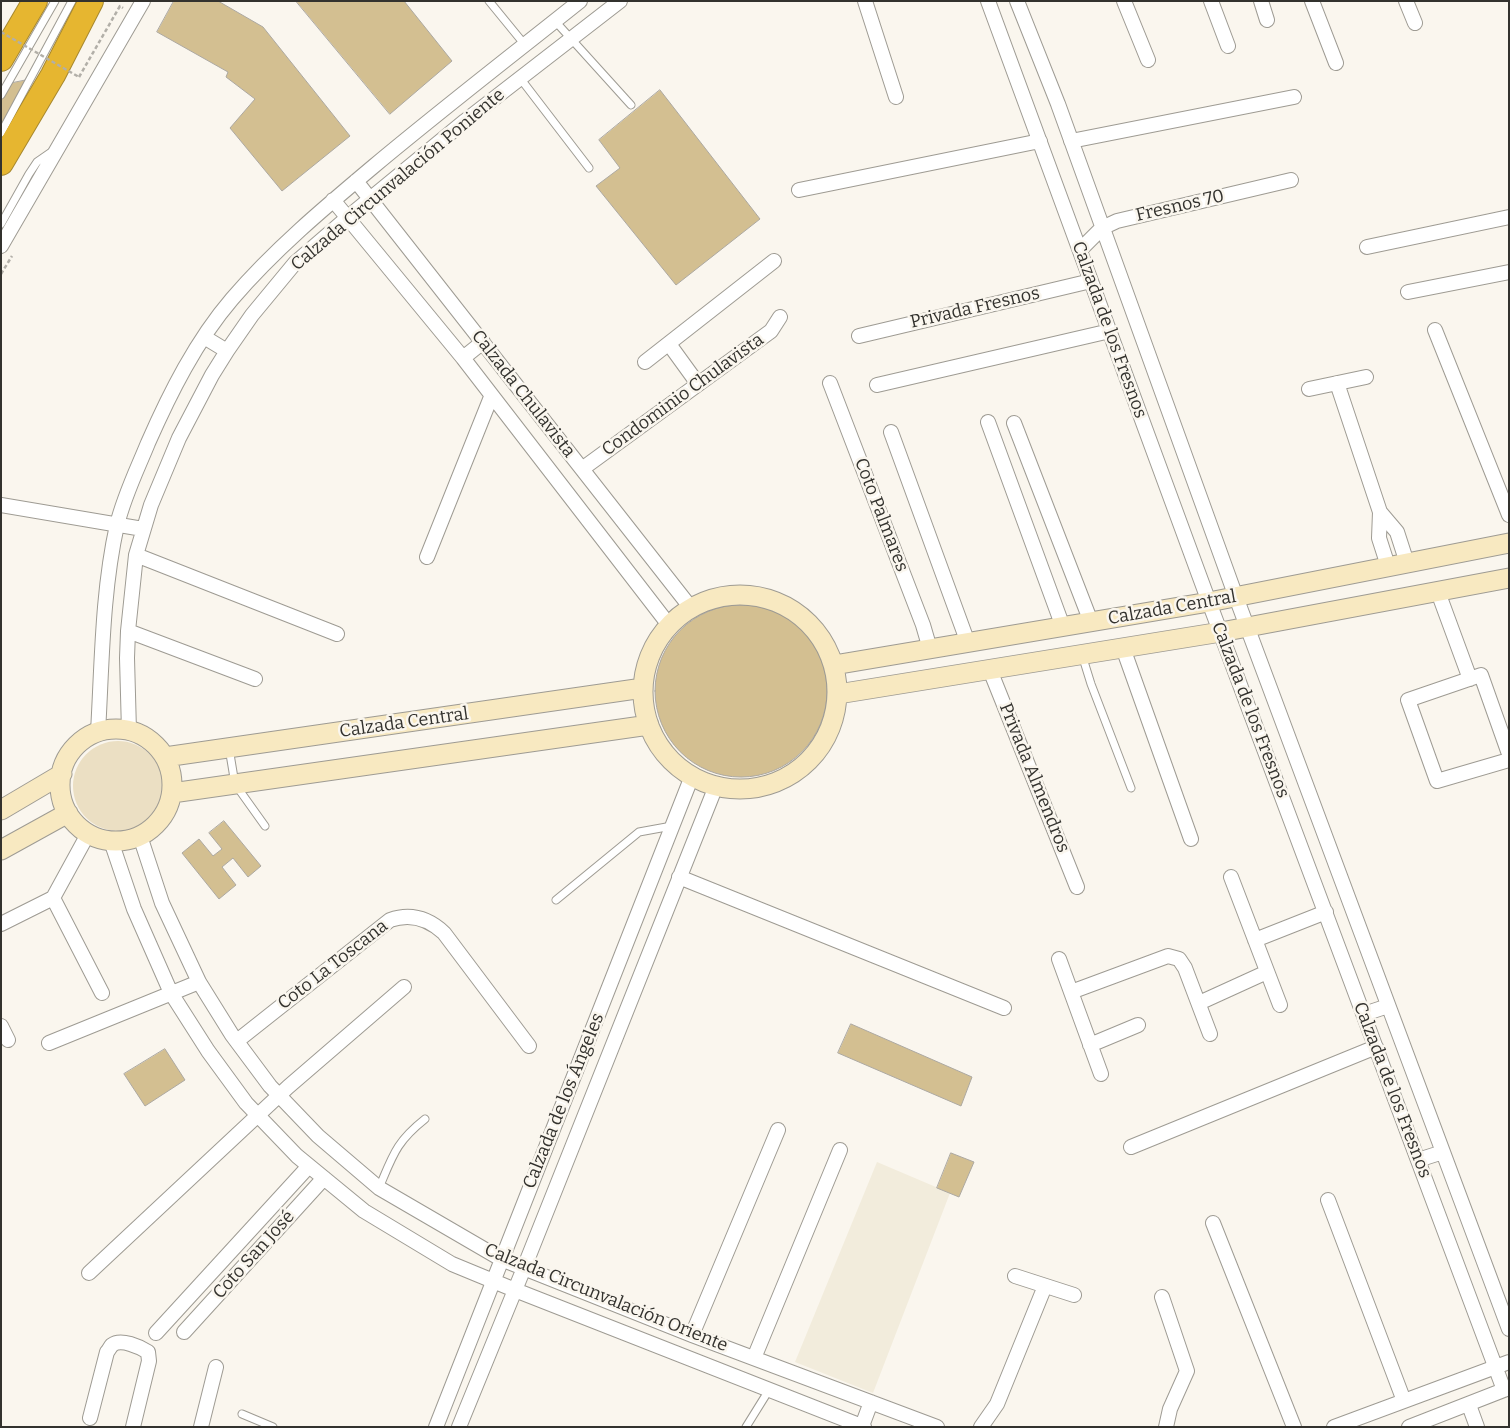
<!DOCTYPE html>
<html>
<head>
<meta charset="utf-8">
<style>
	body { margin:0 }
	#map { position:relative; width:1510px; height:1428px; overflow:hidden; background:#faf6ee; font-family:Bitter,serif }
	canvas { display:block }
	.frame { position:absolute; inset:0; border:2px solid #33322e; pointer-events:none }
</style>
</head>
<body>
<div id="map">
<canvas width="1510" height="1428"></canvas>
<div class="frame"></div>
</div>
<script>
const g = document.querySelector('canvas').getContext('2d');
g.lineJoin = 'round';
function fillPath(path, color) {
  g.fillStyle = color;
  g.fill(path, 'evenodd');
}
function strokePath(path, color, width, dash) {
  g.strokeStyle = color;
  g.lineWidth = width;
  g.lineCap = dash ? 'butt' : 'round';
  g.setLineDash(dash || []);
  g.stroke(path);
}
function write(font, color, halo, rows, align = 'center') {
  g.font = font + ' Bitter,serif';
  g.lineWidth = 5;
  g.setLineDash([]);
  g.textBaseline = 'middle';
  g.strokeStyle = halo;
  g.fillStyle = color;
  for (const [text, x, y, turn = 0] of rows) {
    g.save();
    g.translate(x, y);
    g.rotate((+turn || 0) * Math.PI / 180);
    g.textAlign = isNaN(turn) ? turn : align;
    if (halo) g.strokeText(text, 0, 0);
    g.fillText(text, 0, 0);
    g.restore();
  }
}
fillPath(new Path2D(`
	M 877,1162 L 950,1193 L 873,1393 L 795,1362 Z`), '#f2ecdc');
fillPath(new Path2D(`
	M73 786a45 45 0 1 1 90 0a45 45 0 1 1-90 0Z`), '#ebdfc3');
const building = new Path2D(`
	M 174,1 L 218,1 L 263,27 L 350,136 L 282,191 L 230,128 L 255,99 L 226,77 L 228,72 L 157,32 Z
	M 296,1 L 404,1 L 452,61 L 390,114 Z
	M 27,80 L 1,125 L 1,100 L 12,83 Z
	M 660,90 L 760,219 L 676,285 L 596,186 L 620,168 L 599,140 Z
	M655 691a86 86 0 1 1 172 0a86 86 0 1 1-172 0Z
	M 224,821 L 261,866 L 248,877 L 233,858 L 222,867 L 236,885 L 219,899 L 182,853 L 199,839 L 213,856 L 222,849 L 209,833 Z
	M 851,1024 L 972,1077 L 961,1106 L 838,1053 Z
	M 165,1049 L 185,1080 L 145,1106 L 124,1074 Z
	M 951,1153 L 974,1162 L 959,1197 L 937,1188 Z`);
fillPath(building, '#d3bf91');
strokePath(building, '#aca8a1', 1);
const lane = new Path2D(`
	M 489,1 L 525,45
	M 555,21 L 631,105
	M 520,78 L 589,168
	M 1,95 L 55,1
	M 1,133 L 72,1
	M 1,224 L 29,174 L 37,162 L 50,153
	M 1082,655 L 1091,684 L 1131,788
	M 229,748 L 235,784 L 265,826
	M 556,900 L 639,832 L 672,826
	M 379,1188 C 393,1155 396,1142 425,1119
	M 242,1414 L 273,1427
	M 746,1427 L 769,1390`);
const street = new Path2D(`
	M 865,1 L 896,97
	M 988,1 L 1209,602 L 1504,1390
	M 1017,1 L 1058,104 L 1236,597 L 1509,1329
	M 1124,1 L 1148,60
	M 1211,1 L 1228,46
	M 1261,1 L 1267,20
	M 1312,1 L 1336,63
	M 1406,1 L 1415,23
	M 1071,141 L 1294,97
	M 356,181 L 691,608
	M 799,190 L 1040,141
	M 333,200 L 463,358 L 669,625
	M 1,246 L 143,1
	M 1367,247 L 1509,217
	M 1080,250 L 1102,228 L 1117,221 L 1291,180
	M 1408,292 L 1509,272
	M 1435,330 L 1509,515
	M 859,336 L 1091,281
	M 204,337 L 227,351
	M 669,344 L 698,384
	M 463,358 L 483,342
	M 645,362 L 774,261
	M 830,383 L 923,625 L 930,649
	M 1337,383 L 1380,512 L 1379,538 L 1388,566
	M 877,385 L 1110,331
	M 1309,389 L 1366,377
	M 988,422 L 1063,627
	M 1014,423 L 1091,622
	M 891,432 L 968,643
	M 582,469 L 771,331 L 780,317
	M 1,505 L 143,529
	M 1380,512 L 1397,532 L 1407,563
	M 136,555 L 337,634
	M 427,557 L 491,397
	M 1438,592 L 1470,679
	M 128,631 L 255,679
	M 1123,648 L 1191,839
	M 990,670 L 1077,887
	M 129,731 L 127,658 L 128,631 L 136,555 L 151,505 L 179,438 L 212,375 L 227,351 L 252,315 L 295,263 L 347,218 L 465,121 L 620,1
	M 98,732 C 102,664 102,592 117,525 C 124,496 137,470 148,443 C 170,393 196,341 232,299 C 274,250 324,208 374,166 C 441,110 511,56 580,1
	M 1509,754 L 1481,675 L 1408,700 L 1437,781 L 1509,760
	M 140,836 L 162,903 L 199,982 L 232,1035 L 270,1086 L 318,1136 L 379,1188 L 501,1259 L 692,1335 L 937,1427
	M 111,841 L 134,909 L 171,993 L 208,1051 L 246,1103 L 297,1156 L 364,1211 L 452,1264 L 515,1290 L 864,1427
	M 679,877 L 1004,1008
	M 1231,877 L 1280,1005
	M 53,898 L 102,993
	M 1,924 L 53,898 L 88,834
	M 1255,940 L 1326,912
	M 1059,959 L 1101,1074
	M 1071,992 L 1168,956 L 1179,959 L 1185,968 L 1210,1034
	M 1199,1003 L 1267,972
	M 1364,1014 L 1388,1006
	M 1,1026 L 8,1040
	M 237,1041 L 390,920 C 410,913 428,918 444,933 L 529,1046
	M 49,1043 L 199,982
	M 1090,1045 L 1138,1025
	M 1131,1147 L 1376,1047
	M 1418,1160 L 1443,1152
	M 1328,1200 L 1404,1401
	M 1213,1223 L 1294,1427
	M 89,1273 L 288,1087 L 404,987
	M 1015,1276 L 1074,1295
	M 1162,1297 L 1187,1371 L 1170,1409 L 1166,1427
	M 184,1332 L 324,1178
	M 156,1333 L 309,1166
	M 692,1335 L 778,1130
	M 754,1358 L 840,1150
	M 1469,1405 L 1477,1427
	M 90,1418 L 107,1352 C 109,1350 110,1347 112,1345 C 121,1338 140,1347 148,1352 L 149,1361 L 133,1427
	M 862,1426 L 871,1402
	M 201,1427 L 216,1367
	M 436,1427 L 692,776
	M 459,1427 L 524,1268 L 716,786
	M 981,1427 L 997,1404 L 1045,1286
	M 1334,1427 L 1509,1362
	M 1409,1427 L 1509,1388`);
const secondary = new Path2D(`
	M643 692a97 97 0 1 1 194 0a97 97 0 1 1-194 0Z
	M 834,665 L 1209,602 L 1509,543
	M 838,694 L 1221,632 L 1509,578
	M60 785a56 56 0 1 1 112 0a56 56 0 1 1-112 0Z
	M 165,757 L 643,688
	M 172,793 L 649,725
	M 1,810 L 62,774
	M 1,850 L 68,813`);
const highway = new Path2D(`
	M 1,59 L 35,1
	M 1,163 L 53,75 L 91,1`);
strokePath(lane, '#9e9b93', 9);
strokePath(street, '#9e9b93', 16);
strokePath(secondary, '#9e9b93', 21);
strokePath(highway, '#a7882f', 26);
strokePath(new Path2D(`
	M 79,77 L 120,6 L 123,8
	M 1,274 L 12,256`), '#b2afa8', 2.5, [4, 2.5]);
strokePath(lane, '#fff', 7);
strokePath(street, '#fff', 14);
strokePath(secondary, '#f8e9c1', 19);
strokePath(highway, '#e6b630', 24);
strokePath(new Path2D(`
	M 1,32 L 79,77`), '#b2afa8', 2.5, [4, 2.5]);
write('18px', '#33322e', '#faf6ee', [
	["Calzada Circunvalación Poniente",398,180,-40],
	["Fresnos 70",1180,206,-13],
	["Privada Fresnos",975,308,-13],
	["Calzada de los Fresnos",1109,330,70],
	["Calzada Chulavista",523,394,52],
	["Condominio Chulavista",683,395,-36],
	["Coto Palmares",881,515,69],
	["Calzada Central",1172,608,-10],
	["Calzada de los Fresnos",1250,710,69],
	["Calzada Central",404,723,-8],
	["Privada Almendros",1034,778,68],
	["Coto La Toscana",333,965,-38],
	["Calzada de los Fresnos",1392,1090,69],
	["Calzada de los Ángeles",564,1101,-68],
	["Coto San José",254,1255,-48],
	["Calzada Circunvalación Oriente",606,1298,22]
]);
</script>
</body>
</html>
